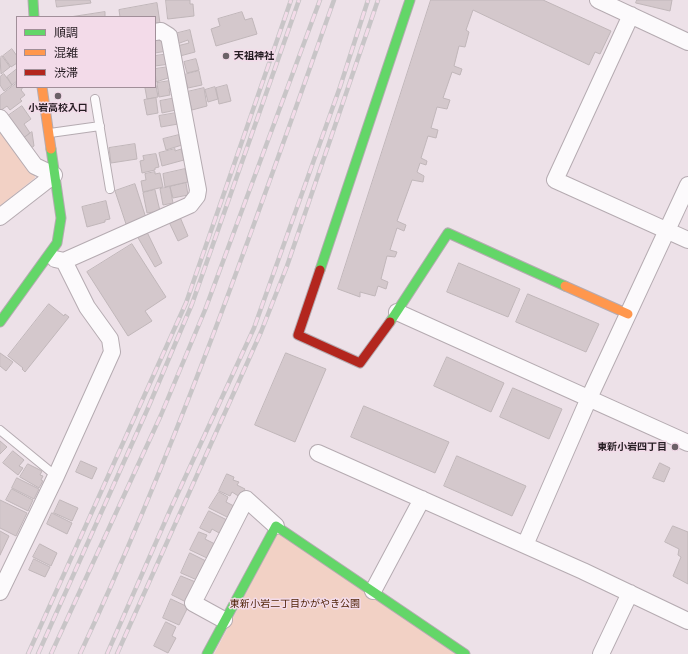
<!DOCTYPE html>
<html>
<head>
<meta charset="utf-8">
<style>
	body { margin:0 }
	#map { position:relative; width:688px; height:654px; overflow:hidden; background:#ede1e8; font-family:Manrope,"Noto Sans JP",sans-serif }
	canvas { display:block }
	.legend { position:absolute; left:16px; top:16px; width:140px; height:72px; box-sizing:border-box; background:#f3dbe9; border:1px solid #a18f99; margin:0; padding:5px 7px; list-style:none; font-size:12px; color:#251c22 }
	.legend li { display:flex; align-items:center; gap:8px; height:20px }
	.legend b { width:20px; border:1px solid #a18f99 }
</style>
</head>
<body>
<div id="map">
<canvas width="688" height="654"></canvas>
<ul class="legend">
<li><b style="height:5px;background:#63d668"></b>順調</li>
<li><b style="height:5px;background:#ff974d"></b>混雑</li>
<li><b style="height:5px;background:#b3261e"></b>渋滞</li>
</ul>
</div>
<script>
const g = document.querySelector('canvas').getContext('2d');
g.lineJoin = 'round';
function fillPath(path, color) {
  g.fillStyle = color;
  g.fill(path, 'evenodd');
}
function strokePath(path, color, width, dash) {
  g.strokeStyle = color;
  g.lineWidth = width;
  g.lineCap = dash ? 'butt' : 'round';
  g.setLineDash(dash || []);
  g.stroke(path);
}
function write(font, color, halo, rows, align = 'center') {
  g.font = font + ' Manrope,"Noto Sans JP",sans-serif';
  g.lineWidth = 3;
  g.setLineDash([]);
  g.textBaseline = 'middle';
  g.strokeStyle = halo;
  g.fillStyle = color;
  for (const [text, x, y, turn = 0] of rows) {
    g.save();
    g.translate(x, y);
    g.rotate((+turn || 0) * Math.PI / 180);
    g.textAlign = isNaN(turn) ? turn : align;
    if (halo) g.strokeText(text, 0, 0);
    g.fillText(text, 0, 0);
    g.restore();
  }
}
fillPath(new Path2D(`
	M 0,125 L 34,169 L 35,178 L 0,206 Z
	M 278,532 L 458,654 L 214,654 Z`), '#f2d1c5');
const building = new Path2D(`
	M 56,0 L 90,0 L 91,3 L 57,7 Z
	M 166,0 L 190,0 L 190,4 L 193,4 L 194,16 L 168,19 Z
	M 431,0 L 543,0 L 611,31 L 600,54 L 595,52 L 589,65 L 473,10 L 466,30 L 469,32 L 465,47 L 459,46 L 454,66 L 462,69 L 460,75 L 452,72 L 443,98 L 450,100 L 447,109 L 437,107 L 431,128 L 438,130 L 436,138 L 428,136 L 421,158 L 427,161 L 426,165 L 420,163 L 417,172 L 424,176 L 423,182 L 412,180 L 397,221 L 406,225 L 404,231 L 397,228 L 390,250 L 397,252 L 395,257 L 387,256 L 381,279 L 388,282 L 386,289 L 378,286 L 375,296 L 360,292 L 360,297 L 338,289 Z
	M 637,0 L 672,0 L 670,11 L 636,3 Z
	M 157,3 L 160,23 L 155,23 L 155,17 L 120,17 L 119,10 Z
	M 105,12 L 105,17 L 70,17 Z
	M 242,12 L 245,20 L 252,18 L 257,34 L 216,46 L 211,29 L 220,26 L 218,19 Z
	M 190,30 L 195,52 L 180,56 L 177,46 L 189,43 L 188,40 L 177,44 L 174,34 Z
	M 163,38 L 167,51 L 155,53 L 155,39 Z
	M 12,49 L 17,56 L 17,63 L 11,67 L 3,56 Z
	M 169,54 L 170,64 L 155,66 L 155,56 Z
	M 2,56 L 10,67 L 1,74 L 0,58 Z
	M 196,59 L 199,70 L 187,73 L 184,62 Z
	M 169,67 L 171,77 L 156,82 L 155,69 Z
	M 17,69 L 17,81 L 12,85 L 7,77 Z
	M 199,71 L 202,85 L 188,88 L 184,75 Z
	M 4,74 L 12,85 L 4,91 L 0,85 L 0,77 Z
	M 170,81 L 172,88 L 169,89 L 170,95 L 159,97 L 157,83 Z
	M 17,83 L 17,87 L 23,87 L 21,90 L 25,95 L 20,99 L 22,101 L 10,110 L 7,106 L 0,111 L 0,96 Z
	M 156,85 L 158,97 L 147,99 L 145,88 Z
	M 227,85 L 231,101 L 219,104 L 216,88 Z
	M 215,87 L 218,99 L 208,102 L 205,90 Z
	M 204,88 L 207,106 L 192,110 L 187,92 Z
	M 156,98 L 158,113 L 147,115 L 144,100 Z
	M 176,98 L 176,110 L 162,113 L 160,101 Z
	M 22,106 L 31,119 L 24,124 L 30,133 L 21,140 L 5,118 Z
	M 176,113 L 178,124 L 161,127 L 159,116 Z
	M 32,132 L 34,146 L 28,150 L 21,140 Z
	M 179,135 L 182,145 L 166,150 L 163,139 Z
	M 135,144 L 137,159 L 111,163 L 109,148 Z
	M 175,149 L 175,151 L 181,149 L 184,160 L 162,166 L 159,153 Z
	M 156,154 L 159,167 L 155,168 L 155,170 L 142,173 L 140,161 L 144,160 L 143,156 Z
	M 185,169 L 188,182 L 165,187 L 163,174 Z
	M 155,172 L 155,174 L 160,173 L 163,187 L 143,192 L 141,181 L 146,180 L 145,174 Z
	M 186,183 L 188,195 L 173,198 L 170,187 Z
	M 135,184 L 146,218 L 126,224 L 115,191 Z
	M 170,187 L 173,203 L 163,205 L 160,189 Z
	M 155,190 L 160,211 L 147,213 L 143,193 Z
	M 106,201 L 110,219 L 105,220 L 105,222 L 87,227 L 82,207 Z
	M 180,217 L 188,236 L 178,241 L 169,222 Z
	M 147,232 L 162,263 L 155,267 L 137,236 Z
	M 132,244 L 166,297 L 145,311 L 152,321 L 128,336 L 87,272 Z
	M 459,263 L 520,289 L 508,317 L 447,292 Z
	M 528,294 L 599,324 L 586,352 L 516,322 Z
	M 49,304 L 64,316 L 65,314 L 69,317 L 25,372 L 22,369 L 23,368 L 8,356 Z
	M 0,353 L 13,362 L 6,371 L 0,366 Z
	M 286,353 L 326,369 L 295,442 L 255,425 Z
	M 447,357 L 504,383 L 491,412 L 434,386 Z
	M 513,388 L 562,409 L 549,439 L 500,417 Z
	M 364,406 L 449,442 L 435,473 L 351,437 Z
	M 0,441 L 7,447 L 0,454 Z
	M 13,451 L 24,460 L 19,466 L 23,468 L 18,475 L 3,463 Z
	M 457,456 L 526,486 L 512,516 L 444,486 Z
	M 81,461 L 97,468 L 92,479 L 76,472 Z
	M 660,463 L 670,468 L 664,482 L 653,478 Z
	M 28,464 L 42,471 L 40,475 L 43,476 L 41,480 L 43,481 L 39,488 L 20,477 Z
	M 227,474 L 234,477 L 233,480 L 239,482 L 237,485 L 245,489 L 240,497 L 232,492 L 230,496 L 219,491 Z
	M 17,478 L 39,489 L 34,499 L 12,488 Z
	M 12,489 L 33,500 L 28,511 L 6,500 Z
	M 219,492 L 228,497 L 226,502 L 236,507 L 229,518 L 209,508 Z
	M 0,500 L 27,513 L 16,536 L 0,528 Z
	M 60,500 L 78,508 L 72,521 L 54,513 Z
	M 209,511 L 229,521 L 221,534 L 212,529 L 210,533 L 200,528 Z
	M 52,513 L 72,523 L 67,534 L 47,524 Z
	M 673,526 L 688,532 L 688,584 L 673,576 L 681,557 L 678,555 L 679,549 L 665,542 Z
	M 0,531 L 9,536 L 0,555 Z
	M 199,532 L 207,535 L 205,539 L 215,544 L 207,558 L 190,550 Z
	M 40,544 L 57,553 L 51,566 L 33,557 Z
	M 190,553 L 206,561 L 197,580 L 181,573 Z
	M 34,559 L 50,567 L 45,577 L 29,570 Z
	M 181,576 L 198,583 L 188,603 L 172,595 Z
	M 171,599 L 188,607 L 179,625 L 163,618 Z
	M 166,622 L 176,627 L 172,636 L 176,638 L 168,653 L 154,646 Z`);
fillPath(building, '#d4c8cc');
strokePath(building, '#c0b6b9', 1);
const lane = new Path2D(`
	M 95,99 L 110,189
	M 50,133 L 100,126
	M 0,430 L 56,476`);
const street = new Path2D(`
	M 598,0 L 688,42
	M 631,15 L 555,180 L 688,240
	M 0,118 L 35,166 L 54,175 L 0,217
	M 55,259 L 64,261 L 190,205 L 197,196 L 198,190 L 169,36 L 161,31 L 155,32
	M 397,312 L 688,443
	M 318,453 L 583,571 L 688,621
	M 525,545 L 589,398 L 688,185
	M 373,591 L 422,499
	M 0,592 L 56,476 L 112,352 L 110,339 L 87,307 L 64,261
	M 224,620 L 193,603 L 246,499 L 276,526
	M 601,654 L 630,593`);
const fast = new Path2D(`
	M 33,0 L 34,17
	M 320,270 L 410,0
	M 0,322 L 57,243 L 61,218 L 51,149
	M 390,322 L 448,233 L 565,286
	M 207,654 L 276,526 L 465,654`);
const slow = new Path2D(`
	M 42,87 L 51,149
	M 565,286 L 628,314`);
const jam = new Path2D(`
	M 320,270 L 298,335 L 360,363 L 390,322`);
strokePath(lane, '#b5abb1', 10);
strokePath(street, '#b5abb1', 18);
strokePath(fast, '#b5abb1', 11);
strokePath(slow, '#b5abb1', 11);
strokePath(jam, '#b5abb1', 11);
strokePath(lane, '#fcfafc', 8);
strokePath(street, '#fcfafc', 16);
strokePath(fast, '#63d668', 9);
strokePath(slow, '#ff974d', 9);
strokePath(jam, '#b3261e', 9);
const rail = new Path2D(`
	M 28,654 L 186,303 L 291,0
	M 38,654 L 148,408 L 192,304 L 299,0
	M 51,654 L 161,415 L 205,310 L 320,0
	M 80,654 C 179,442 256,220 334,0
	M 107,654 L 171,508 L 254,328 L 340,87 L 368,0
	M 117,654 L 261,332 L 287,266 L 378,0`);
strokePath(rail, '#c8c5c7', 4.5);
strokePath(rail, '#f3dbe9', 3, [9]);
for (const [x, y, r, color] of [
	[226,56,4,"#6b6167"],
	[58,96,4,"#6b6167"],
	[675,447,4,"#6b6167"]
]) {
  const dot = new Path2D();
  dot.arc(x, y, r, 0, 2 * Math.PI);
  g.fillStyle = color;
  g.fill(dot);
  strokePath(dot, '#f3dbe9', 1.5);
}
write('bold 10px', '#251c22', '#f3dbe9', [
	["天祖神社",234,56],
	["小岩高校入口",58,108,"center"],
	["東新小岩四丁目",667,447,"right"]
], 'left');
write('10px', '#4b1d00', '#f3dbe9', [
	["東新小岩二丁目かがやき公園",295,604]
]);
</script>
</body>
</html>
